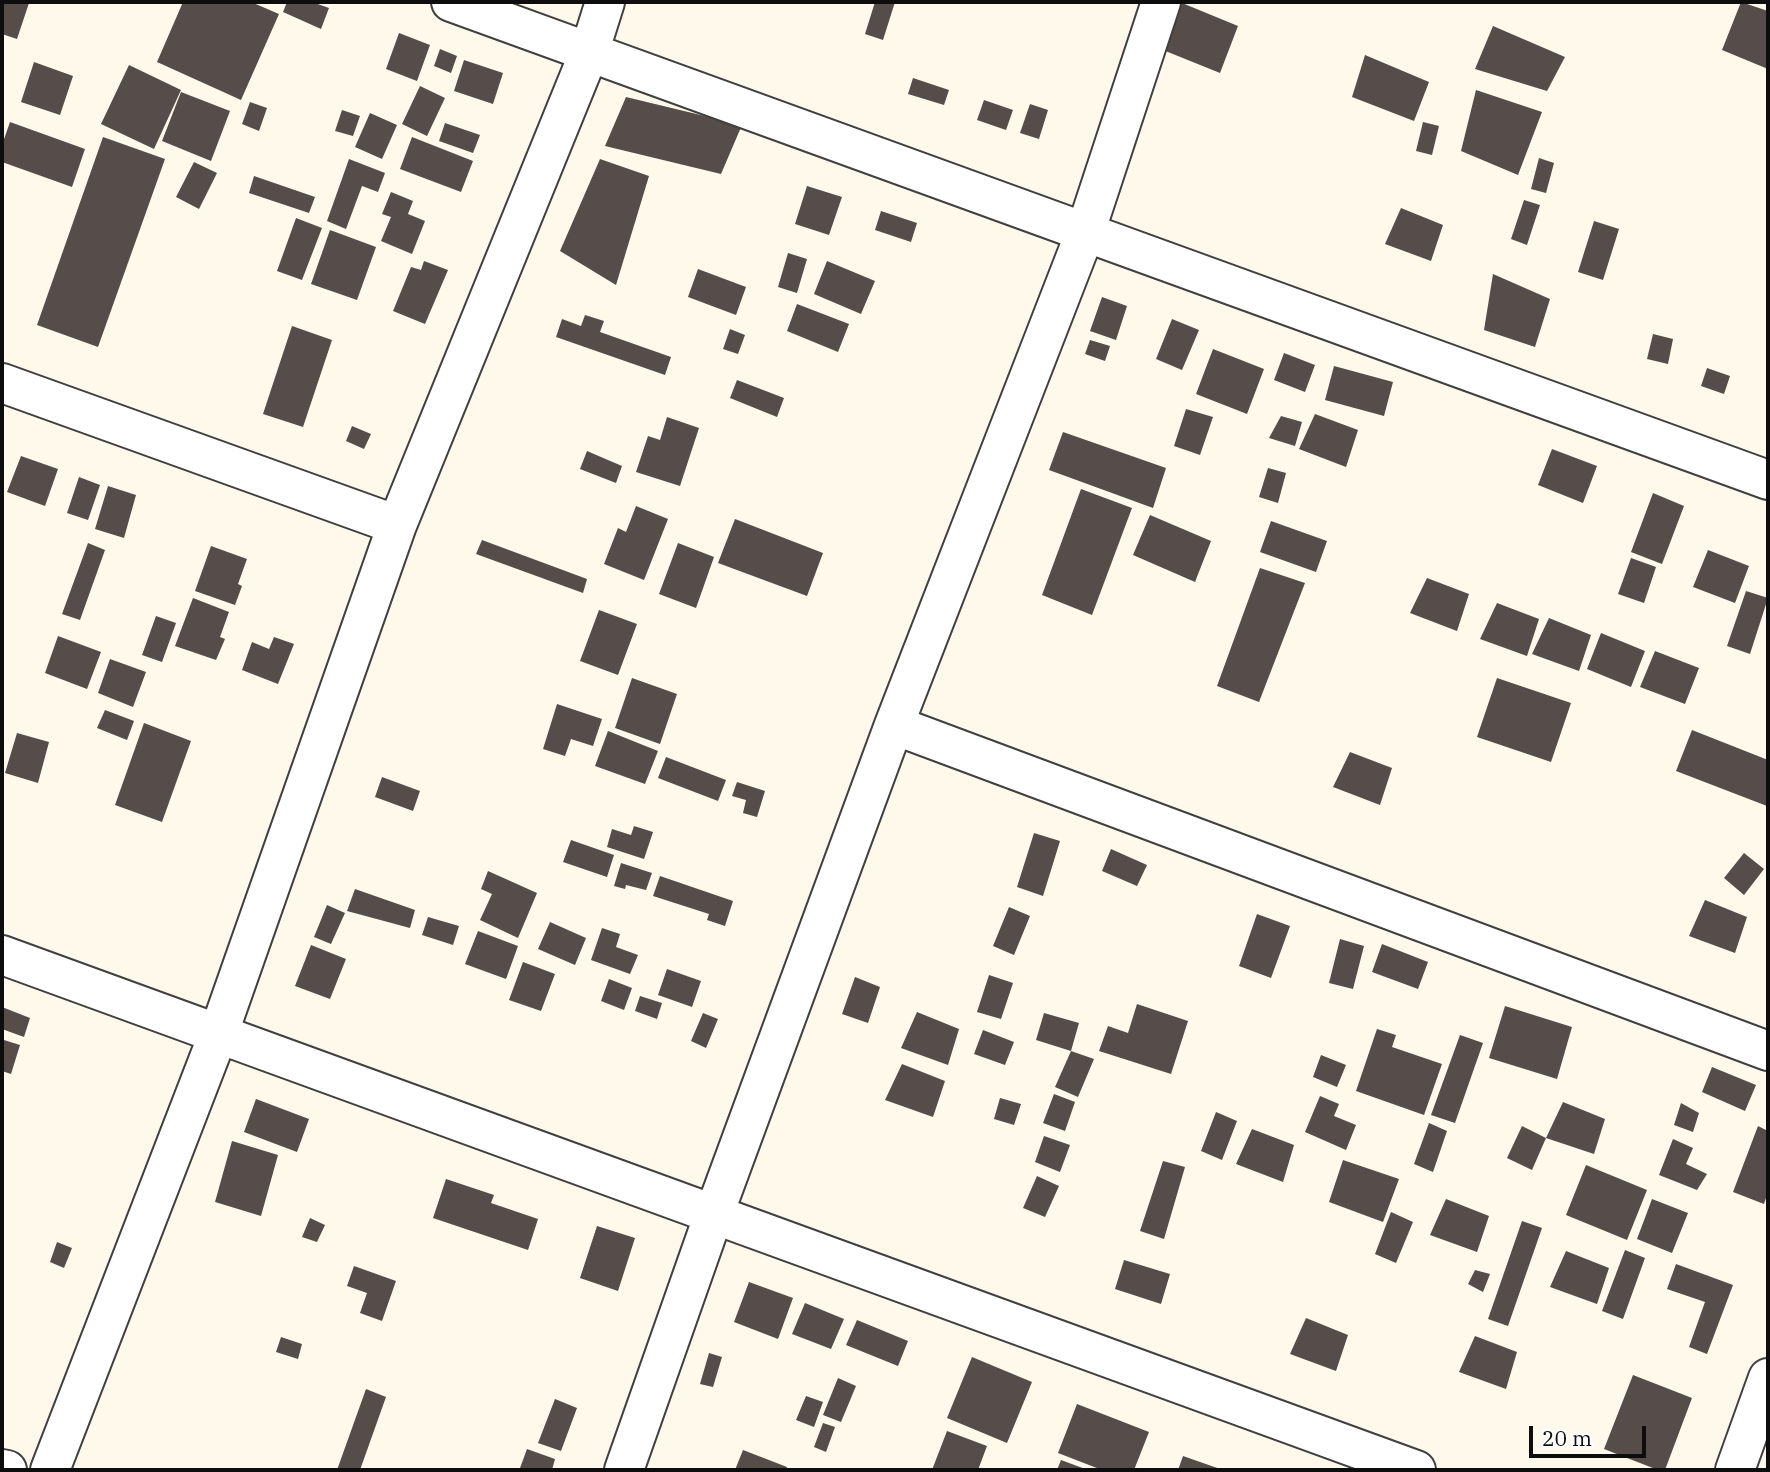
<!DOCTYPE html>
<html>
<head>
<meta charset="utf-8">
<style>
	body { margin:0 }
	#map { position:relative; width:1770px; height:1472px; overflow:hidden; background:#fff9ec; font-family:"IBM Plex Serif",serif }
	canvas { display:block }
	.frame { position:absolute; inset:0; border:4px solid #0d0d0d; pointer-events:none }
	.scale { position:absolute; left:1529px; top:1426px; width:117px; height:32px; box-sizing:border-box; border:4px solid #0d0d0d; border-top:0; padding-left:9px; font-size:21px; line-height:24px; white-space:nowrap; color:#0d0d0d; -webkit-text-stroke:5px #fff; paint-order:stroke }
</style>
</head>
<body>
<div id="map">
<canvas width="1770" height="1472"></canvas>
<div class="frame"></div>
<div class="scale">20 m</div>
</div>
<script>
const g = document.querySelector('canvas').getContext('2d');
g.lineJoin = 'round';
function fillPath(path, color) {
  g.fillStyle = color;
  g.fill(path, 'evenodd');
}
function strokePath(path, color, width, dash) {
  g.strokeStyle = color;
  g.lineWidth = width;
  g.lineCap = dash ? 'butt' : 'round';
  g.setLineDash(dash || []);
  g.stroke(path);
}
fillPath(new Path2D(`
	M 2,2 L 29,3 L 17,39 L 2,34 Z
	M 183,2 L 251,2 L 279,14 L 241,100 L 157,62 Z
	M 287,2 L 312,2 L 329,8 L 321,29 L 283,12 Z
	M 875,2 L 895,2 L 883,40 L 865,34 Z
	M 1741,2 L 1768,11 L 1768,69 L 1722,50 Z
	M 1182,3 L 1238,26 L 1220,73 L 1163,50 Z
	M 1493,26 L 1565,57 L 1547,91 L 1475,69 Z
	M 399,33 L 430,45 L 417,81 L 386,69 Z
	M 440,49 L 457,56 L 451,73 L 434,66 Z
	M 1365,55 L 1429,82 L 1414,121 L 1352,97 Z
	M 464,60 L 503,73 L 493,104 L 454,91 Z
	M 34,62 L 73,76 L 60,115 L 21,102 Z
	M 129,65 L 181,90 L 154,149 L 101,124 Z
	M 913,78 L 949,90 L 944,105 L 908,94 Z
	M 420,86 L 445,98 L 427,136 L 402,124 Z
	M 1476,90 L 1542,112 L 1518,175 L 1461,151 Z
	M 181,92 L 230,111 L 211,161 L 162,141 Z
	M 626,97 L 742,125 L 721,174 L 605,146 Z
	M 984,100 L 1013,110 L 1006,130 L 977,120 Z
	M 250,102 L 267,108 L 259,131 L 242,124 Z
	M 1030,104 L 1048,110 L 1039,139 L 1020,133 Z
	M 342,110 L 360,116 L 353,136 L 335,131 Z
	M 370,113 L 397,125 L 382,159 L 355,147 Z
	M 10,122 L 85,149 L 72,187 L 2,162 L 2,145 Z
	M 1423,122 L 1439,126 L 1432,155 L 1416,151 Z
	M 445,123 L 480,135 L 473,153 L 439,141 Z
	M 103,137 L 165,159 L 98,347 L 37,325 Z
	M 412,137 L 473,161 L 461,192 L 400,169 Z
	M 1539,158 L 1554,163 L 1546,193 L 1531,189 Z
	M 349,159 L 385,173 L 378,192 L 362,186 L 346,229 L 327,221 Z
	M 600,159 L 649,176 L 616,285 L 560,251 Z
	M 194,162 L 217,173 L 199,209 L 176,197 Z
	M 254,176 L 315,197 L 309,213 L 249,193 Z
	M 807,186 L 842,197 L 829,235 L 795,224 Z
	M 391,192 L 413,201 L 408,214 L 425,221 L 412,254 L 381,241 L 391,217 L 382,214 Z
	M 1524,200 L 1540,205 L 1527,245 L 1511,239 Z
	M 1401,208 L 1443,225 L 1431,261 L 1385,244 Z
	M 881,211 L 917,223 L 911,242 L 875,230 Z
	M 296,218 L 322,228 L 302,280 L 277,271 Z
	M 1594,221 L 1619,229 L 1603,280 L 1578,272 Z
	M 330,230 L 376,247 L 357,300 L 311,284 Z
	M 788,253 L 807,259 L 797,293 L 778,287 Z
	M 424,261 L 448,270 L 425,324 L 393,311 L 411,267 L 421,270 Z
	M 827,261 L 875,281 L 861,314 L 814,294 Z
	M 698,269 L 746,287 L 736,315 L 688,297 Z
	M 1493,274 L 1550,299 L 1535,347 L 1484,330 Z
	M 1102,297 L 1127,306 L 1116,340 L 1090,331 Z
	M 797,304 L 849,324 L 838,352 L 787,331 Z
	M 585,315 L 604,321 L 600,332 L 671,357 L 665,375 L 556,337 L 562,319 L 581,326 Z
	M 1172,319 L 1199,330 L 1182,370 L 1156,359 Z
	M 292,326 L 332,340 L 303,427 L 263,414 Z
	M 730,329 L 745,335 L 738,354 L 723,349 Z
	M 1653,334 L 1673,339 L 1668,364 L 1647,359 Z
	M 1090,340 L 1110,346 L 1105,361 L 1085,354 Z
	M 1213,349 L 1264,369 L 1247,414 L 1196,394 Z
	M 1284,353 L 1315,365 L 1305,392 L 1274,380 Z
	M 1334,366 L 1393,382 L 1384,416 L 1325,400 Z
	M 1707,368 L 1730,376 L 1724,394 L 1701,386 Z
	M 737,380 L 784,398 L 777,417 L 730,398 Z
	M 1186,409 L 1213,417 L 1200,455 L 1174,446 Z
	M 1315,414 L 1358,430 L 1346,467 L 1299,449 Z
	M 1281,416 L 1302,422 L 1295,446 L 1269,438 Z
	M 667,417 L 699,428 L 680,486 L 636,472 L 648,436 L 660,440 Z
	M 352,426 L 371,434 L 364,449 L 346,441 Z
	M 1063,432 L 1166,468 L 1153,508 L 1049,470 Z
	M 1552,449 L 1597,466 L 1583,503 L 1538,485 Z
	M 587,451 L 622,466 L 616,483 L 580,469 Z
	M 21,456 L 58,469 L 45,506 L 7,492 Z
	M 1268,468 L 1286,473 L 1278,503 L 1259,497 Z
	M 79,477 L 100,485 L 88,520 L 67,513 Z
	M 108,486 L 136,495 L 124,538 L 95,529 Z
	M 1081,489 L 1132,508 L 1092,615 L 1042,595 Z
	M 1653,493 L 1684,506 L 1662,564 L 1631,552 Z
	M 636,506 L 668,519 L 644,580 L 604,564 L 618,528 L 626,532 Z
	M 1150,515 L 1211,541 L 1195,582 L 1133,555 Z
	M 735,519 L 823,553 L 807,596 L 718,563 Z
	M 1271,521 L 1327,541 L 1316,572 L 1260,552 Z
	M 482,540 L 587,579 L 583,593 L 476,554 Z
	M 88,543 L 105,550 L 80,620 L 62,614 Z
	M 678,543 L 714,557 L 696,608 L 659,594 Z
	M 211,546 L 247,559 L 238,584 L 242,586 L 235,605 L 195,591 Z
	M 1708,550 L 1749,566 L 1735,603 L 1693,587 Z
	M 1631,558 L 1656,567 L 1644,603 L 1618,594 Z
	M 1260,568 L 1305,583 L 1259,702 L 1217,686 Z
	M 1427,578 L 1469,594 L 1457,631 L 1410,613 Z
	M 1746,591 L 1768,598 L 1750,654 L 1727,646 Z
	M 193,598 L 229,612 L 220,637 L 225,639 L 216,660 L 175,646 Z
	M 1497,603 L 1539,619 L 1527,656 L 1480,639 Z
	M 599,610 L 637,624 L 618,675 L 580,661 Z
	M 156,616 L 176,623 L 162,662 L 142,655 Z
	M 1549,618 L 1591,635 L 1579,671 L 1532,654 Z
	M 1601,633 L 1645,651 L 1631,687 L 1587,669 Z
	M 58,636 L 101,652 L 87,689 L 45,673 Z
	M 274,637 L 294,644 L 278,684 L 242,670 L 252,642 L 269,649 Z
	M 1655,651 L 1699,668 L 1685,704 L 1640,687 Z
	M 110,659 L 146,672 L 133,707 L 98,693 Z
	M 632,678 L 677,694 L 660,744 L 615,728 Z
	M 1497,678 L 1571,703 L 1551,762 L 1477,737 Z
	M 557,704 L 602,719 L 593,746 L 571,739 L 565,756 L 543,749 Z
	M 105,710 L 134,721 L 127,740 L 97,728 Z
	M 144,723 L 191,741 L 162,822 L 115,805 Z
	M 1692,730 L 1768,760 L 1767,806 L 1676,771 Z
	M 608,731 L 658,751 L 645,784 L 595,766 Z
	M 17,733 L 49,742 L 38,783 L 5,773 Z
	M 1350,752 L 1392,768 L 1380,805 L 1333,787 Z
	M 666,757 L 726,780 L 718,801 L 658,778 Z
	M 382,777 L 420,791 L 413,811 L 375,797 Z
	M 737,782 L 765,791 L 757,817 L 743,813 L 746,800 L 732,796 Z
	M 634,826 L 653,832 L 644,859 L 607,847 L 612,829 L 631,835 Z
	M 1034,833 L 1060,841 L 1043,896 L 1017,887 Z
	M 571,840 L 614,855 L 607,877 L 563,862 Z
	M 1111,849 L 1147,865 L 1137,886 L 1102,871 Z
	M 1744,853 L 1764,869 L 1744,895 L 1724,878 Z
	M 621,863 L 652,873 L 646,890 L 626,885 L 625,889 L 614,886 Z
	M 488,871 L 537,893 L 518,938 L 480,920 L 492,894 L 481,889 Z
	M 660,876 L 733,901 L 725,926 L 707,920 L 709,914 L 653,896 Z
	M 355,889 L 415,910 L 410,928 L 347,911 Z
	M 1705,900 L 1747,917 L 1735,953 L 1689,936 Z
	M 327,905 L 345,913 L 331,944 L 314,937 Z
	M 1009,907 L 1030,916 L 1014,955 L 993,946 Z
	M 1257,914 L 1290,926 L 1271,978 L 1239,966 Z
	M 428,917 L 459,926 L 453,945 L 422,935 Z
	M 550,922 L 586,938 L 575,965 L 538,949 Z
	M 602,928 L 620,934 L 616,947 L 638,955 L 630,974 L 591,960 Z
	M 478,931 L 518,946 L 506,979 L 465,964 Z
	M 1340,939 L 1364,946 L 1353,989 L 1329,983 Z
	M 1382,944 L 1428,962 L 1418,989 L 1372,972 Z
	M 311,945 L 346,959 L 330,999 L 295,986 Z
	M 523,962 L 555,974 L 541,1011 L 509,1000 Z
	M 667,969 L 701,981 L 692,1007 L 658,995 Z
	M 989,975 L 1013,983 L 1001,1019 L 977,1012 Z
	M 855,977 L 880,987 L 868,1023 L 842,1014 Z
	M 609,979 L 632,988 L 624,1010 L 601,1001 Z
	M 640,996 L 662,1003 L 657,1019 L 635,1011 Z
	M 1137,1004 L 1188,1021 L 1171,1074 L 1099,1051 L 1108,1026 L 1128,1033 Z
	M 1505,1006 L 1572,1027 L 1557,1079 L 1489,1058 Z
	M 2,1007 L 30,1018 L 24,1037 L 2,1029 Z
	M 917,1012 L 959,1029 L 948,1065 L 901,1048 Z
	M 703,1013 L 718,1019 L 706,1048 L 691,1041 Z
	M 1044,1013 L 1079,1023 L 1071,1051 L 1036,1040 Z
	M 1377,1029 L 1396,1035 L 1392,1047 L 1442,1064 L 1424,1115 L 1356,1091 Z
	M 983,1030 L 1014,1042 L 1005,1065 L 974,1054 Z
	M 1460,1035 L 1483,1043 L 1455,1123 L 1431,1115 Z
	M 4,1040 L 20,1045 L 11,1074 L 2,1071 L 2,1048 Z
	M 1071,1051 L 1094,1059 L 1078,1097 L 1055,1087 Z
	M 1321,1055 L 1346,1065 L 1337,1087 L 1313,1077 Z
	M 902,1064 L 945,1081 L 933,1117 L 885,1100 Z
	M 1712,1067 L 1756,1085 L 1745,1111 L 1702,1092 Z
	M 1054,1094 L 1075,1102 L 1065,1131 L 1043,1123 Z
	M 1320,1096 L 1339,1104 L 1334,1116 L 1356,1125 L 1346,1150 L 1305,1132 Z
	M 1000,1098 L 1021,1104 L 1014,1125 L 994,1119 Z
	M 256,1099 L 309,1119 L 297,1152 L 244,1132 Z
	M 1563,1102 L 1605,1119 L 1594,1154 L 1546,1138 Z
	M 1681,1103 L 1699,1113 L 1693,1132 L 1674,1125 Z
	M 1216,1112 L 1237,1121 L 1222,1160 L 1201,1151 Z
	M 1429,1123 L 1447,1131 L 1433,1172 L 1414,1164 Z
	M 1522,1126 L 1546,1138 L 1532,1170 L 1507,1158 Z
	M 1758,1126 L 1768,1131 L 1768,1192 L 1764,1204 L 1733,1192 Z
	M 1252,1129 L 1294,1145 L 1283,1182 L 1236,1164 Z
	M 1044,1136 L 1070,1145 L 1060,1172 L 1035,1162 Z
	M 1673,1139 L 1693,1148 L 1686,1164 L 1707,1174 L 1697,1190 L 1659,1175 Z
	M 232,1141 L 278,1155 L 261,1216 L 215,1202 Z
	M 1343,1160 L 1399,1179 L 1383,1222 L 1329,1202 Z
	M 1163,1161 L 1185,1167 L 1164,1239 L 1140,1231 Z
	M 1586,1165 L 1647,1190 L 1627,1240 L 1566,1215 Z
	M 1037,1176 L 1059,1186 L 1045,1217 L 1023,1208 Z
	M 446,1179 L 494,1195 L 491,1203 L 538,1219 L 528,1250 L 433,1218 Z
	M 1446,1199 L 1489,1216 L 1477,1252 L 1430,1235 Z
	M 1652,1199 L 1688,1213 L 1672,1253 L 1637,1239 Z
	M 1391,1212 L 1413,1222 L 1396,1263 L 1375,1254 Z
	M 310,1218 L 325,1225 L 317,1242 L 302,1237 Z
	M 1522,1221 L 1542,1228 L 1508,1326 L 1488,1319 Z
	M 597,1226 L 635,1238 L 618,1291 L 580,1278 Z
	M 57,1242 L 72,1248 L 64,1268 L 50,1262 Z
	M 1625,1250 L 1645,1258 L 1623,1319 L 1602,1311 Z
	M 1566,1251 L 1609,1268 L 1597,1304 L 1550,1287 Z
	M 1124,1260 L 1170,1274 L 1161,1304 L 1115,1289 Z
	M 1676,1264 L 1733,1285 L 1707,1354 L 1689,1347 L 1705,1302 L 1667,1289 Z
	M 354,1266 L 396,1281 L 382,1321 L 360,1313 L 367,1293 L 347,1286 Z
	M 1475,1270 L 1490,1274 L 1483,1292 L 1468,1284 Z
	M 749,1282 L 793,1298 L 778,1339 L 734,1322 Z
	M 805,1303 L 844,1319 L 831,1349 L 792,1334 Z
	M 1306,1318 L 1348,1335 L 1336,1371 L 1290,1354 Z
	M 857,1320 L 908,1341 L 898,1366 L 846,1345 Z
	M 1475,1336 L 1517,1352 L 1506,1389 L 1459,1372 Z
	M 281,1337 L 302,1344 L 298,1359 L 276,1352 Z
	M 709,1353 L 722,1357 L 713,1387 L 700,1384 Z
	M 972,1357 L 1032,1382 L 1007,1443 L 947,1418 Z
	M 1633,1375 L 1692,1398 L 1665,1470 L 1658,1470 L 1604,1449 Z
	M 838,1378 L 856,1386 L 841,1422 L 823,1415 Z
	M 366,1389 L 386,1397 L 360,1470 L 337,1470 Z
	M 806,1396 L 823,1402 L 814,1427 L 796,1420 Z
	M 555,1399 L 577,1408 L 561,1451 L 538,1443 Z
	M 1077,1404 L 1149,1432 L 1134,1470 L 1102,1470 L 1058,1453 Z
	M 823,1423 L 835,1427 L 826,1452 L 814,1447 Z
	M 947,1431 L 987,1446 L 978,1470 L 932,1470 Z
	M 527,1449 L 555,1459 L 552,1470 L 527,1470 L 520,1468 Z
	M 743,1450 L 787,1467 L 786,1470 L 735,1470 Z
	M 1183,1456 L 1223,1470 L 1178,1470 Z
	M 1061,1460 L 1088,1470 L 1057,1470 Z`), '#564c49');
const minor = new Path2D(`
	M 451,2 L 1768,480
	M 2,383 L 397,525
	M 894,725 L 1768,1051
	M 2,955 L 1416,1470
	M 2,1469 L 7,1470
	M 50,1470 L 218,1035 L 397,525 L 589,53 L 605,2
	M 624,1470 L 714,1214 L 894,725 L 1085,233 L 1161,2
	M 1735,1470 L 1768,1378`);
strokePath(minor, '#404040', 42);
strokePath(minor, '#fff', 38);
</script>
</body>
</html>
